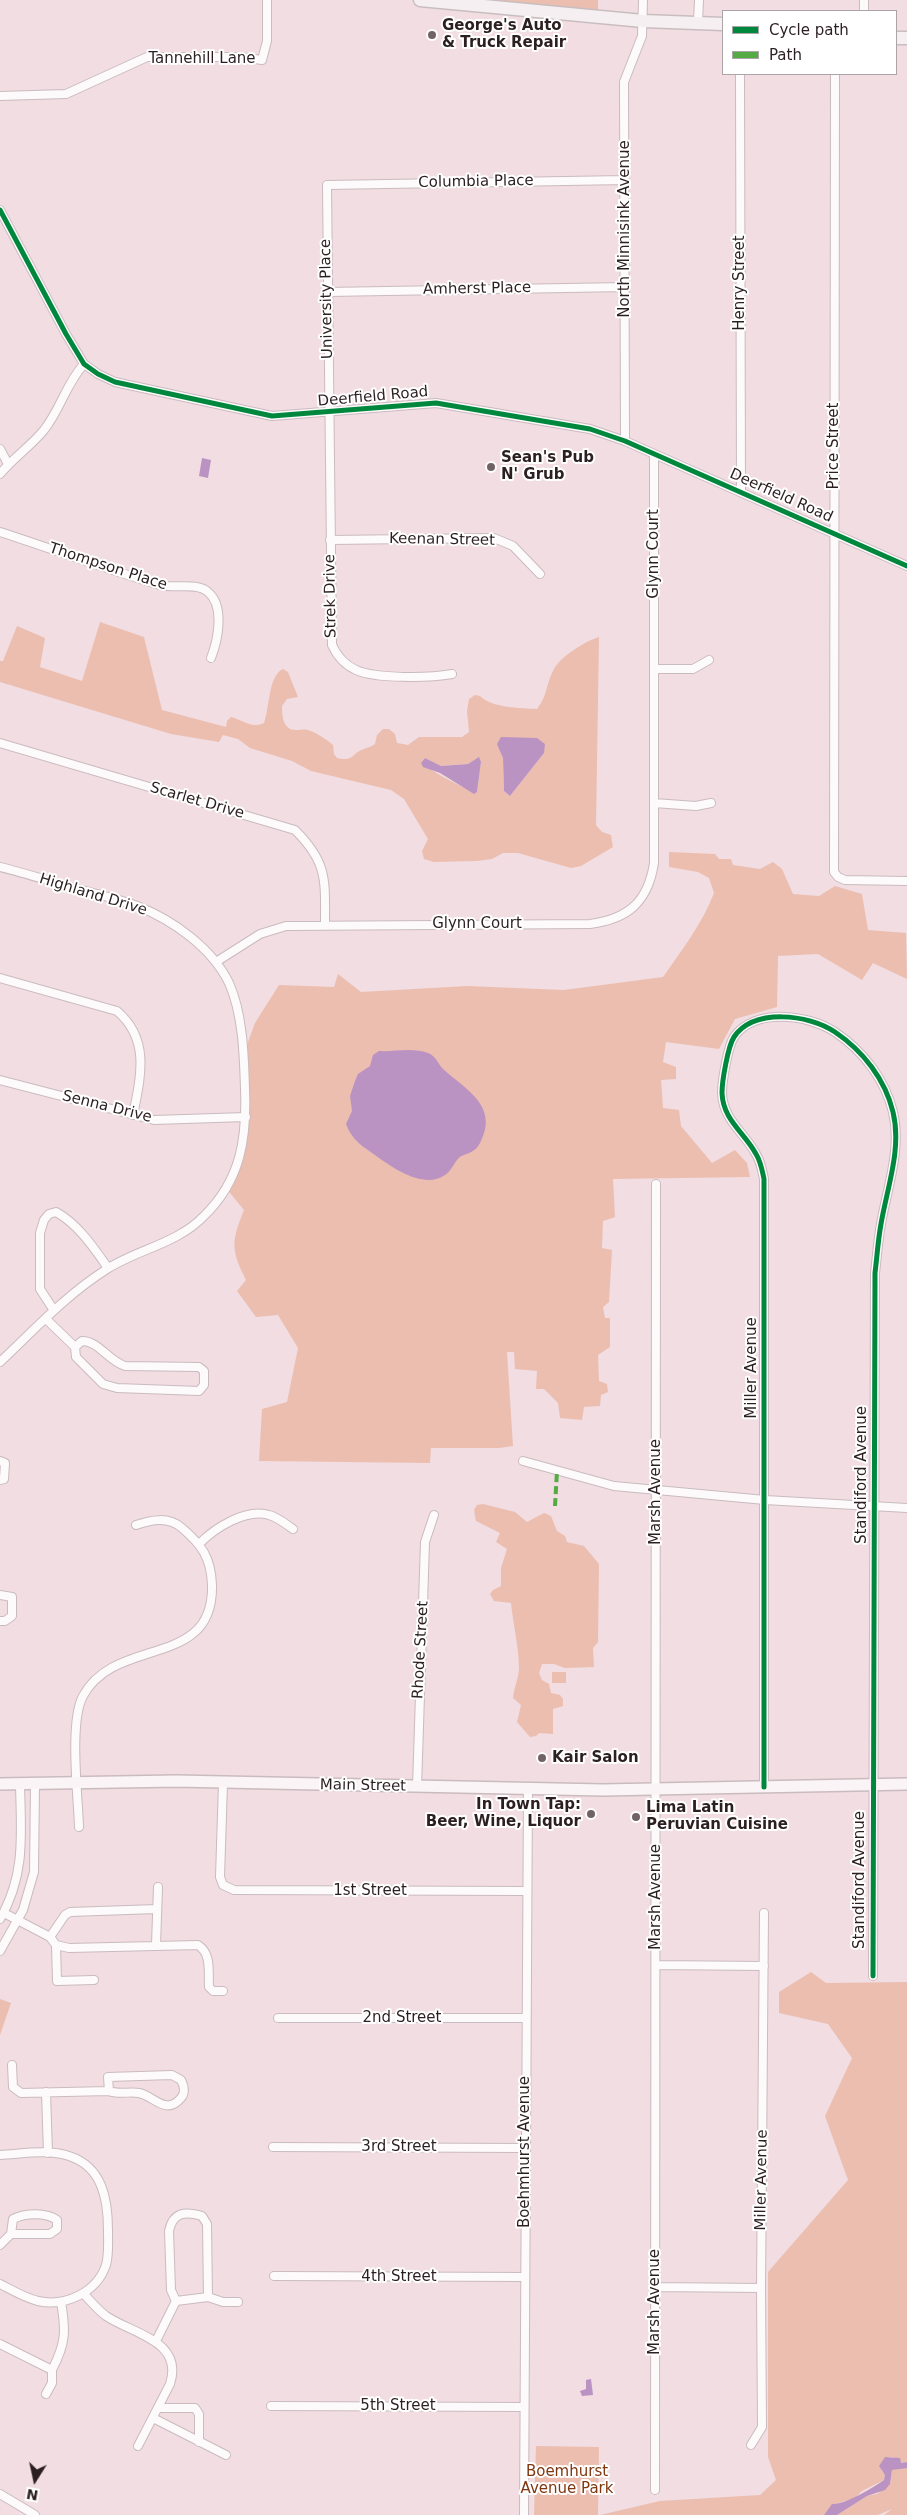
<!DOCTYPE html>
<html>
<head>
<meta charset="utf-8">
<style>
	body { margin:0 }
	#map { position:relative; width:907px; height:2515px; overflow:hidden; background:#f1dde2; font-family:"DejaVu Sans",sans-serif }
	canvas { display:block }
	.legend { position:absolute; left:722px; top:10px; width:175px; height:65px; box-sizing:border-box; background:#fff; border:1px solid #aba5a7; margin:0; padding:6px 9px; list-style:none; font-size:15px; color:#2c1f22 }
	.legend li { display:flex; align-items:center; gap:10px; height:25px }
	.legend b { width:25px; border:1px solid #aba5a7 }
	.north { position:absolute; left:10px; top:2455px; width:50px; height:50px; -webkit-text-stroke:4px #fff; paint-order:stroke; rotate:190deg; font-size:14px; font-weight:700; line-height:20px; text-align:center; color:#2c1f22 }
	.north::after { content:''; display:block; margin:auto; width:18px; height:22px; background:#2c1f22; clip-path:polygon(50% 0,100% 100%,50% 72%,0 100%) }
</style>
</head>
<body>
<div id="map">
<canvas width="907" height="2515"></canvas>
<ul class="legend">
<li><b style="height:6px;background:#00873e"></b>Cycle path</li>
<li><b style="height:6px;background:#54aa43"></b>Path</li>
</ul>
<div class="north">N</div>
</div>
<script>
const g = document.querySelector('canvas').getContext('2d');
g.lineJoin = 'round';
function fillPath(path, color) {
  g.fillStyle = color;
  g.fill(path, 'evenodd');
}
function strokePath(path, color, width, dash) {
  g.strokeStyle = color;
  g.lineWidth = width;
  g.lineCap = dash ? 'butt' : 'round';
  g.setLineDash(dash || []);
  g.stroke(path);
}
function write(font, color, halo, rows, align = 'center') {
  g.font = font + ' "DejaVu Sans",sans-serif';
  g.lineWidth = 4;
  g.setLineDash([]);
  g.textBaseline = 'middle';
  g.strokeStyle = halo;
  g.fillStyle = color;
  for (const [text, x, y, turn = 0] of rows) {
    g.save();
    g.translate(x, y);
    g.rotate((+turn || 0) * Math.PI / 180);
    g.textAlign = isNaN(turn) ? turn : align;
    if (halo) g.strokeText(text, 0, 0);
    g.fillText(text, 0, 0);
    g.restore();
  }
}
fillPath(new Path2D(`
	M 439,0 L 598,0 L 598,17 Z
	M 100,622 L 144,637 L 162,710 L 226,727 L 227,721 L 231,717 C 243,720 251,729 264,723 C 270,707 268,676 283,669 L 288,672 L 298,697 L 287,699 L 282,706 C 282,716 283,730 296,730 C 301,730 304,729 308,730 C 317,733 326,739 333,745 L 334,754 L 337,758 C 355,762 351,753 364,749 C 369,747 371,747 375,744 L 377,735 L 383,729 L 389,729 L 395,734 L 397,743 L 408,745 L 419,737 L 462,737 L 469,732 L 467,711 L 469,699 L 475,695 L 480,696 C 492,708 520,708 537,709 C 548,695 546,683 554,669 C 561,656 586,641 599,637 L 596,825 L 602,832 L 611,835 L 613,847 L 581,866 L 571,868 L 518,853 L 503,853 L 492,859 L 477,861 L 434,862 L 424,859 L 422,851 L 428,839 L 404,799 L 391,790 L 311,771 L 292,761 L 250,748 L 238,739 L 223,735 L 219,742 L 171,734 L 0,682 L 0,661 L 3,661 L 17,626 L 45,638 L 40,667 L 82,681 ZM 500,746 L 544,753 L 510,796 L 504,791 L 503,758 ZM 425,758 L 440,766 L 468,764 L 475,760 L 481,762 L 477,792 C 467,791 430,770 421,763 Z
	M 669,852 L 715,854 L 719,859 L 731,859 L 733,865 L 760,869 L 773,862 L 782,869 L 793,894 L 819,896 L 835,886 L 862,894 L 868,930 L 906,933 L 907,979 L 873,963 L 862,980 L 818,954 L 778,956 L 777,1007 L 735,1019 L 719,1049 L 666,1042 L 663,1062 L 676,1067 L 676,1079 L 661,1080 L 663,1108 L 679,1110 L 681,1126 L 712,1163 L 735,1150 L 747,1163 L 750,1177 L 613,1179 L 615,1217 L 603,1221 L 602,1248 L 612,1250 L 609,1302 L 603,1307 L 605,1318 L 610,1318 L 610,1347 L 598,1355 L 599,1381 L 607,1384 L 608,1392 L 601,1395 L 600,1406 L 584,1407 L 582,1420 L 560,1418 L 558,1403 L 544,1389 L 536,1389 L 537,1371 L 515,1369 L 514,1352 L 507,1352 L 513,1446 L 499,1448 L 431,1448 L 430,1463 L 259,1461 L 262,1409 L 287,1402 L 298,1348 L 278,1315 L 256,1317 L 237,1291 L 246,1280 C 231,1250 231,1242 244,1210 L 226,1188 L 245,1140 L 244,1053 L 255,1023 L 279,985 L 334,987 L 338,974 L 361,992 L 467,986 L 564,990 L 663,977 C 682,950 702,924 714,893 L 709,878 L 698,872 L 669,867 Z
	M 483,1504 L 515,1512 L 527,1522 L 544,1513 L 551,1516 L 557,1531 L 565,1536 L 567,1542 L 584,1546 L 599,1564 L 598,1642 L 593,1648 L 594,1667 L 565,1668 L 554,1664 L 542,1664 L 539,1673 L 542,1680 L 549,1684 L 551,1693 L 560,1695 L 563,1699 L 563,1706 L 553,1709 L 553,1734 L 539,1733 L 536,1736 L 530,1737 L 517,1722 L 521,1705 L 513,1698 C 514,1688 518,1680 519,1669 C 519,1647 513,1624 511,1603 L 494,1601 L 490,1594 L 493,1590 L 501,1586 L 501,1568 L 507,1549 L 496,1542 L 500,1533 L 476,1521 L 474,1510 L 477,1505 Z
	M 552,1672 L 566,1672 L 566,1683 L 552,1683 Z
	M 811,1972 L 826,1983 L 907,1982 L 907,2462 L 901,2463 L 893,2457 L 888,2457 L 881,2470 L 886,2475 L 884,2480 L 862,2491 L 855,2498 L 835,2504 L 824,2515 L 600,2515 L 660,2501 L 760,2495 L 776,2480 L 768,2457 L 768,2272 L 848,2180 L 825,2116 L 852,2058 L 828,2024 L 779,2013 L 779,1992 Z
	M 0,1999 L 11,2003 L 0,2035 Z
	M 536,2446 L 599,2447 L 598,2515 L 534,2515 Z
	M 898,2468 L 907,2468 L 907,2515 L 884,2515 L 892,2509 L 878,2515 L 837,2515 L 867,2496 L 877,2494 L 890,2484 L 892,2470 Z`), '#ecbeaf');
fillPath(new Path2D(`
	M 202,458 L 211,460 L 208,478 L 199,476 Z
	M 501,737 L 537,738 L 545,744 L 544,753 L 510,796 L 504,791 L 503,758 L 497,744 Z
	M 479,757 L 481,762 L 477,792 L 474,794 L 440,773 L 423,767 L 421,763 L 425,758 L 441,766 L 468,764 Z
	M 379,1051 C 394,1052 413,1047 428,1053 C 436,1056 438,1064 443,1069 C 465,1089 500,1106 480,1143 C 473,1156 463,1152 457,1160 C 453,1165 451,1171 445,1175 C 425,1189 396,1170 379,1158 C 364,1147 353,1142 346,1124 L 352,1111 L 350,1096 L 355,1081 L 358,1074 L 370,1066 L 373,1055 Z
	M 591,2379 L 593,2395 L 582,2396 L 580,2391 L 586,2389 L 586,2380 Z
	M 885,2457 L 900,2458 L 901,2463 L 907,2462 L 907,2468 L 892,2470 L 890,2484 L 885,2490 L 867,2496 L 837,2515 L 824,2515 L 832,2504 C 844,2505 873,2488 884,2480 L 885,2475 L 879,2466 Z`), '#ba93c2');
const street = new Path2D(`
	M 864,0 L 864,11
	M 698,22 L 699,0
	M 740,74 L 741,492
	M 835,74 L 834,872 L 838,877 L 845,880 L 907,881
	M 0,96 L 66,94 L 147,57 L 240,57 L 262,60 L 267,41 L 267,0
	M 0,210 L 66,334 L 84,364 L 98,374 L 115,382 L 272,416 L 436,403 L 590,429 L 625,441 L 907,566
	M 327,292 L 626,287
	M 625,441 L 624,82 L 642,36 L 643,0
	M 0,449 L 8,464
	M 0,474 C 13,458 31,446 44,430 C 61,408 66,384 84,364
	M 0,532 C 53,549 106,569 160,585 C 175,589 197,582 208,592 C 225,606 218,640 211,658
	M 330,540 L 494,538 L 513,546 L 540,574
	M 654,669 L 693,669 L 709,660
	M 452,674 C 430,678 376,679 356,670 C 345,665 337,656 332,645 L 327,185 L 625,180
	M 0,743 L 295,830 C 328,863 325,880 325,924
	M 654,803 L 696,806 L 711,803
	M 0,867 C 25,873 49,881 74,888 C 95,894 117,898 137,906 C 173,920 212,948 229,983 C 243,1014 244,1056 245,1089 C 247,1138 241,1180 204,1216 C 177,1244 138,1249 107,1269 C 66,1295 35,1329 0,1362
	M 216,962 L 260,934 L 286,926 L 590,924 C 628,919 648,902 654,863 L 654,455
	M 0,978 L 117,1011 C 150,1039 141,1076 133,1115
	M 0,1080 L 154,1120 L 246,1117
	M 53,1309 L 40,1289 L 40,1233 L 44,1220 L 49,1214 L 56,1212 C 78,1224 94,1248 108,1268
	M 46,1319 L 75,1347 L 76,1357 L 103,1384 L 117,1388 L 199,1391 L 204,1385 L 204,1371 L 199,1367 L 125,1366 C 108,1361 99,1341 82,1341 L 75,1347
	M 0,1461 L 5,1463 L 4,1479 L 0,1480
	M 523,1461 L 614,1486 L 765,1500 L 907,1508
	M 200,1543 C 215,1528 246,1508 269,1515 C 277,1517 286,1524 293,1529
	M 0,1595 L 12,1597 L 12,1616 L 5,1621 L 0,1621
	M 223,1783 L 220,1877 L 223,1885 L 234,1890 L 526,1891
	M 417,1787 L 425,1542 L 434,1515
	M 764,1787 L 764,1179 C 762,1170 761,1162 756,1154 C 744,1132 723,1120 722,1093 C 722,1081 728,1046 734,1037 C 754,1008 808,1014 835,1032 C 863,1051 885,1079 893,1112 C 902,1149 887,1188 881,1224 C 878,1240 877,1257 875,1273 L 873,1976
	M 79,1827 C 78,1795 69,1722 83,1696 C 116,1635 214,1670 212,1585 C 211,1558 202,1545 182,1528 C 168,1516 151,1520 136,1525
	M 4,1913 L 50,1937 L 56,1945 L 69,1948 L 198,1945 C 212,1954 208,1972 209,1987 L 213,1991 L 223,1991
	M 0,1919 C 26,1874 21,1834 20,1784
	M 50,1937 L 65,1915 L 70,1912 L 157,1909
	M 56,1945 L 57,1981 L 94,1980
	M 156,1945 L 158,1887
	M 0,1951 L 23,1910 L 34,1872 L 35,1784
	M 656,1965 L 764,1966
	M 278,2018 L 526,2018
	M 12,2065 L 13,2087 L 21,2093 L 109,2091 C 119,2095 129,2091 139,2093 C 154,2096 166,2116 181,2098 C 186,2092 184,2086 181,2080 L 172,2075 L 108,2077 L 109,2091
	M 46,2092 L 48,2153
	M 273,2147 L 525,2148
	M 0,2155 C 22,2154 48,2149 69,2156 C 103,2167 108,2200 108,2231 C 108,2242 109,2254 106,2265 C 97,2292 66,2307 38,2301 C 25,2298 12,2290 0,2284
	M 0,2245 L 11,2234 L 50,2234 L 57,2229 L 57,2220 C 46,2212 25,2213 13,2219 L 11,2234
	M 274,2276 L 525,2277
	M 655,2287 L 761,2288
	M 84,2294 C 91,2302 98,2310 106,2316 C 133,2334 184,2341 170,2384 L 138,2446
	M 176,2301 L 171,2290 L 169,2231 C 173,2212 185,2211 202,2216 L 207,2224 L 208,2297
	M 156,2341 L 176,2301 L 208,2297 L 223,2302 L 238,2302
	M 0,2344 L 52,2370 C 66,2343 66,2331 61,2302
	M 46,2394 L 52,2383 L 52,2370
	M 271,2406 L 524,2407
	M 158,2408 L 195,2408 L 199,2414 L 199,2442
	M 153,2418 L 226,2455
	M 751,2445 L 762,2427 L 761,2288 L 764,1913
	M 655,2490 L 656,1184
	M 0,2494 L 35,2515
	M 524,2515 L 528,1789`);
const secondary = new Path2D(`
	M 0,1784 L 176,1781 L 603,1790 L 907,1784`);
const primary = new Path2D(`
	M 420,0 L 643,21 L 723,24
	M 896,38 L 907,38`);
strokePath(street, '#cabbbf', 10);
strokePath(secondary, '#cabbbf', 14);
strokePath(primary, '#c8bec0', 15);
strokePath(street, '#fdfafb', 8);
strokePath(secondary, '#faf4f6', 11);
strokePath(primary, '#f6eff2', 12);
strokePath(new Path2D(`
	M 555,1506 L 557,1471`), '#54aa43', 4, [8, 4]);
strokePath(new Path2D(`
	M 0,210 L 66,334 L 84,364 L 98,374 L 115,382 L 272,416 L 436,403 L 590,429 L 625,441 L 907,566
	M 764,1787 L 764,1179 C 762,1170 761,1162 756,1154 C 744,1132 723,1120 722,1093 C 722,1081 728,1046 734,1037 C 754,1008 808,1014 835,1032 C 863,1051 885,1079 893,1112 C 902,1149 887,1188 881,1224 C 878,1240 877,1257 875,1273 L 873,1976`), '#00873e', 5);
for (const [x, y, r, color] of [
	[432,35,5,"#716265"],
	[491,467,5,"#716265"],
	[542,1758,5,"#716265"],
	[591,1814,5,"#716265"],
	[636,1817,5,"#716265"]
]) {
  const dot = new Path2D();
  dot.arc(x, y, r, 0, 2 * Math.PI);
  g.fillStyle = color;
  g.fill(dot);
  strokePath(dot, '#fff', 2);
}
write('bold 15px', '#2c1f22', '#fff', [
	["George's Auto",442,26],
	["& Truck Repair",442,43],
	["Sean's Pub",501,458],
	["N' Grub",501,475],
	["Kair Salon",552,1758],
	["In Town Tap:",581,1805,"right"],
	["Beer, Wine, Liquor",581,1822,"right"],
	["Lima Latin",646,1808],
	["Peruvian Cuisine",646,1825]
], 'left');
write('15px', '#2c1f22', '#fff', [
	["Tannehill Lane",202,59],
	["Columbia Place",476,182,-1],
	["North Minnisink Avenue",625,229,-90],
	["Henry Street",740,283,-90],
	["Amherst Place",477,289,-1],
	["University Place",327,299,-91],
	["Deerfield Road",373,397,-5],
	["Price Street",834,446,-90],
	["Deerfield Road",781,496,24],
	["Keenan Street",442,540,1],
	["Glynn Court",654,554,-90],
	["Thompson Place",108,567,18],
	["Strek Drive",331,596,-91],
	["Scarlet Drive",197,801,16],
	["Highland Drive",93,895,17],
	["Glynn Court",477,924],
	["Senna Drive",107,1107,14],
	["Miller Avenue",752,1368,-90],
	["Standiford Avenue",862,1475,-90],
	["Marsh Avenue",656,1492,-90],
	["Rhode Street",421,1650,-87],
	["Main Street",363,1786,1],
	["Standiford Avenue",860,1880,-90],
	["1st Street",370,1891],
	["Marsh Avenue",656,1897,-90],
	["2nd Street",402,2018],
	["3rd Street",399,2147],
	["Boehmhurst Avenue",525,2152,-90],
	["Miller Avenue",762,2180,-89],
	["4th Street",399,2277],
	["Marsh Avenue",655,2302,-90],
	["5th Street",398,2406]
]);
write('15px', '#7f3710', '#fff', [
	["Boemhurst",567,2472],
	["Avenue Park",567,2489]
]);
</script>
</body>
</html>
